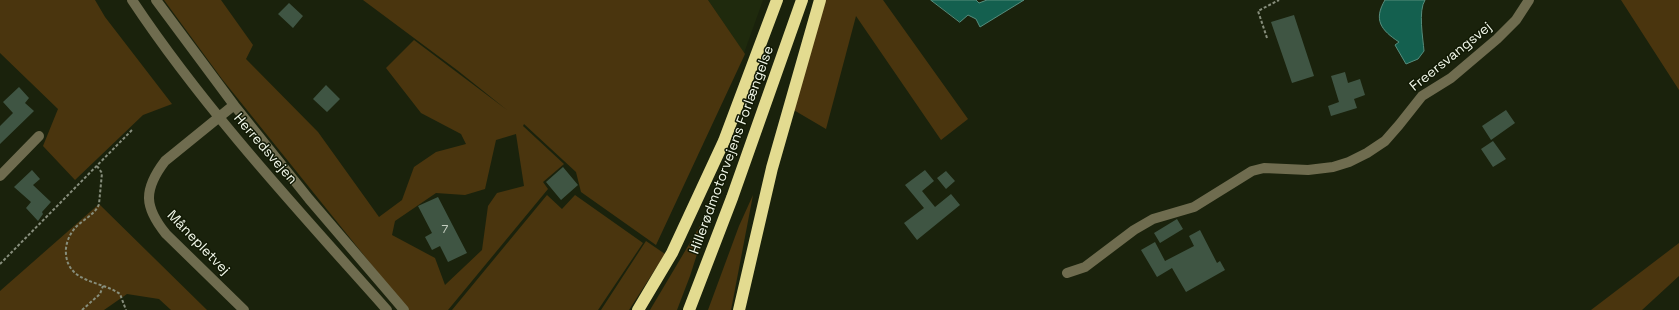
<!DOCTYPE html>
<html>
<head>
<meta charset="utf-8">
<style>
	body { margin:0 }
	canvas { display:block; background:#1a220c }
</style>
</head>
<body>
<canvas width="1679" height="310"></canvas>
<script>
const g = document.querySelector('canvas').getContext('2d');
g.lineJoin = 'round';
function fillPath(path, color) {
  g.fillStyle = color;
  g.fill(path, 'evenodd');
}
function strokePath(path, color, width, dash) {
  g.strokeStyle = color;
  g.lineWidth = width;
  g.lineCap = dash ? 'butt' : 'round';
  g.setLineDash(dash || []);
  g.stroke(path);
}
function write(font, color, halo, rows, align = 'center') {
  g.font = font + ' "Space Grotesk",sans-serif';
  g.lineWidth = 3;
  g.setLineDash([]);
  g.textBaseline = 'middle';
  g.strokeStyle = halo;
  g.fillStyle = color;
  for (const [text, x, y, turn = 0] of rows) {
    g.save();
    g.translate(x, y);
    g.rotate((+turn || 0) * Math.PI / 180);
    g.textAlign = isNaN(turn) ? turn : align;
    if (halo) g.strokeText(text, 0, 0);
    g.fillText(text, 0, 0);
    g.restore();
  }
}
fillPath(new Path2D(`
	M 708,0 L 763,0 L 744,53 Z`), '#1f2a0d');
fillPath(new Path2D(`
	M 0,0 L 95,0 L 105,17 L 172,104 L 143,115 L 75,180 L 43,146 L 58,109 L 0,53 Z
	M 164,0 L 221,0 L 253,45 L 246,59 L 318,132 L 379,217 L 402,200 L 414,167 L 436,152 L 466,144 L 461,134 L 421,113 L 386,68 L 414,40 L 507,110 L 457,70 L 363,0 L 708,0 L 745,54 L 656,245 L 581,192 L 576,172 L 524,124 L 523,126 L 564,164 L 543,182 L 548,189 L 448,310 L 408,310 L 222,79 ZM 516,134 L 524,186 L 497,193 L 488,206 L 482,250 L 445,285 L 435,258 L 392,235 L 395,221 L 436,193 L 465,195 L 485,189 L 496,140 Z
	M 824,0 L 883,0 L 968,119 L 941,140 L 856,16 L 826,129 L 792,109 Z
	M 1621,0 L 1679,0 L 1679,90 Z
	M 547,195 L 562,209 L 575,195 L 643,243 L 598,310 L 452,310 Z
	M 753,195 L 731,310 L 708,310 L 739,226 Z
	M 99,204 L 207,310 L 171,310 L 159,299 L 127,294 L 104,310 L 0,310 L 0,291 Z
	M 713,204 L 690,276 L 677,310 L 650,310 Z
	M 646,241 L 665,254 L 629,310 L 601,310 Z
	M 1679,243 L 1679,276 L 1642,310 L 1591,310 Z`), '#4a350e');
const water = new Path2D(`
	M 931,0 L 976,0 L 979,3 L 987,0 L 1024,0 L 980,27 L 976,19 L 968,15 L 960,22 Z
	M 1385,0 L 1425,0 C 1418,11 1423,38 1424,51 L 1418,59 L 1406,64 L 1395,45 L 1399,42 C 1381,30 1373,20 1385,0 Z`);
fillPath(water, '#14604f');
strokePath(water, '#568d7d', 1);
fillPath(new Path2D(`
	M 289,3 L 303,16 L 293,28 L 278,14 Z
	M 1294,15 L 1314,76 L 1292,83 L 1271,22 Z
	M 1345,72 L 1348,83 L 1360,79 L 1365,95 L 1354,99 L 1357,108 L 1331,116 L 1328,106 L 1339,102 L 1331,76 Z
	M 326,85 L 340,99 L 327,112 L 313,99 Z
	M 19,87 L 29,98 L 25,103 L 34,111 L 0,144 L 0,126 L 13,113 L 3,102 Z
	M 1506,110 L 1515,123 L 1491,140 L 1482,126 Z
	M 1493,141 L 1506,159 L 1493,167 L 1481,149 Z
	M 563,167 L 578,185 L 561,200 L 546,182 Z
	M 32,170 L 40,179 L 33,185 L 51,202 L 42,212 L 43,214 L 38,221 L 26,208 L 31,202 L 14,187 Z
	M 925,170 L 934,181 L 922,191 L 935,207 L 951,194 L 960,205 L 917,240 L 904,223 L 924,208 L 905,185 Z
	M 946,171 L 955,181 L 946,189 L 937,178 Z
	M 438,197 L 467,253 L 448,262 L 440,246 L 432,250 L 425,237 L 432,233 L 418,206 Z
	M 1177,219 L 1183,229 L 1160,243 L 1154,233 Z
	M 1200,230 L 1217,263 L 1220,261 L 1225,270 L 1186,292 L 1172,268 L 1157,277 L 1141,250 L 1155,242 L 1165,261 L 1194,246 L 1189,236 Z`), '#3f5543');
strokePath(new Path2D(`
	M 1267,38 L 1258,11 L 1279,0
	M 97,166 L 102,173 L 99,204 C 96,214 82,220 75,228 C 69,235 65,245 66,254 C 68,283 102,281 120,294 L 126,310
	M 0,264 L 133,129
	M 82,310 L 100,294 L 103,286`), '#878e7c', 2, [3, 2]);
strokePath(new Path2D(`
	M 132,0 C 205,110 299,211 387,310
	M 156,0 L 234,105 L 309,199 L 404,310
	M 234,105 L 165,161 C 143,190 144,207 166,234 L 244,310
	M 0,176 L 39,136
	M 1067,273 L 1085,267 L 1134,230 L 1153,219 L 1194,207 L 1252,171 L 1264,168 L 1308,170 L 1333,167 L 1349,162 L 1367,153 L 1385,141 L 1399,125 L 1422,96 L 1451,78 L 1497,39 L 1516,20 L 1529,0`), '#6f6c4f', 10);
strokePath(new Path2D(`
	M 638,310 L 672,253 L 724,141 L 777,0
	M 689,310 L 732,198 L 802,0
	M 739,310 L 772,168 L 820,0`), '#e3db90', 12);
write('12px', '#c4cec0', null, [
	["7",445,230]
]);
write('14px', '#f1f7e9', '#111904', [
	["Freersvangsvej",1451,57,-39],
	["Herredsvejen",265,149,49],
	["Hillerødmotorvejens Forlængelse",732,150,-70],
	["Månepletvej",198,243,46]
]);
</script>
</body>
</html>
